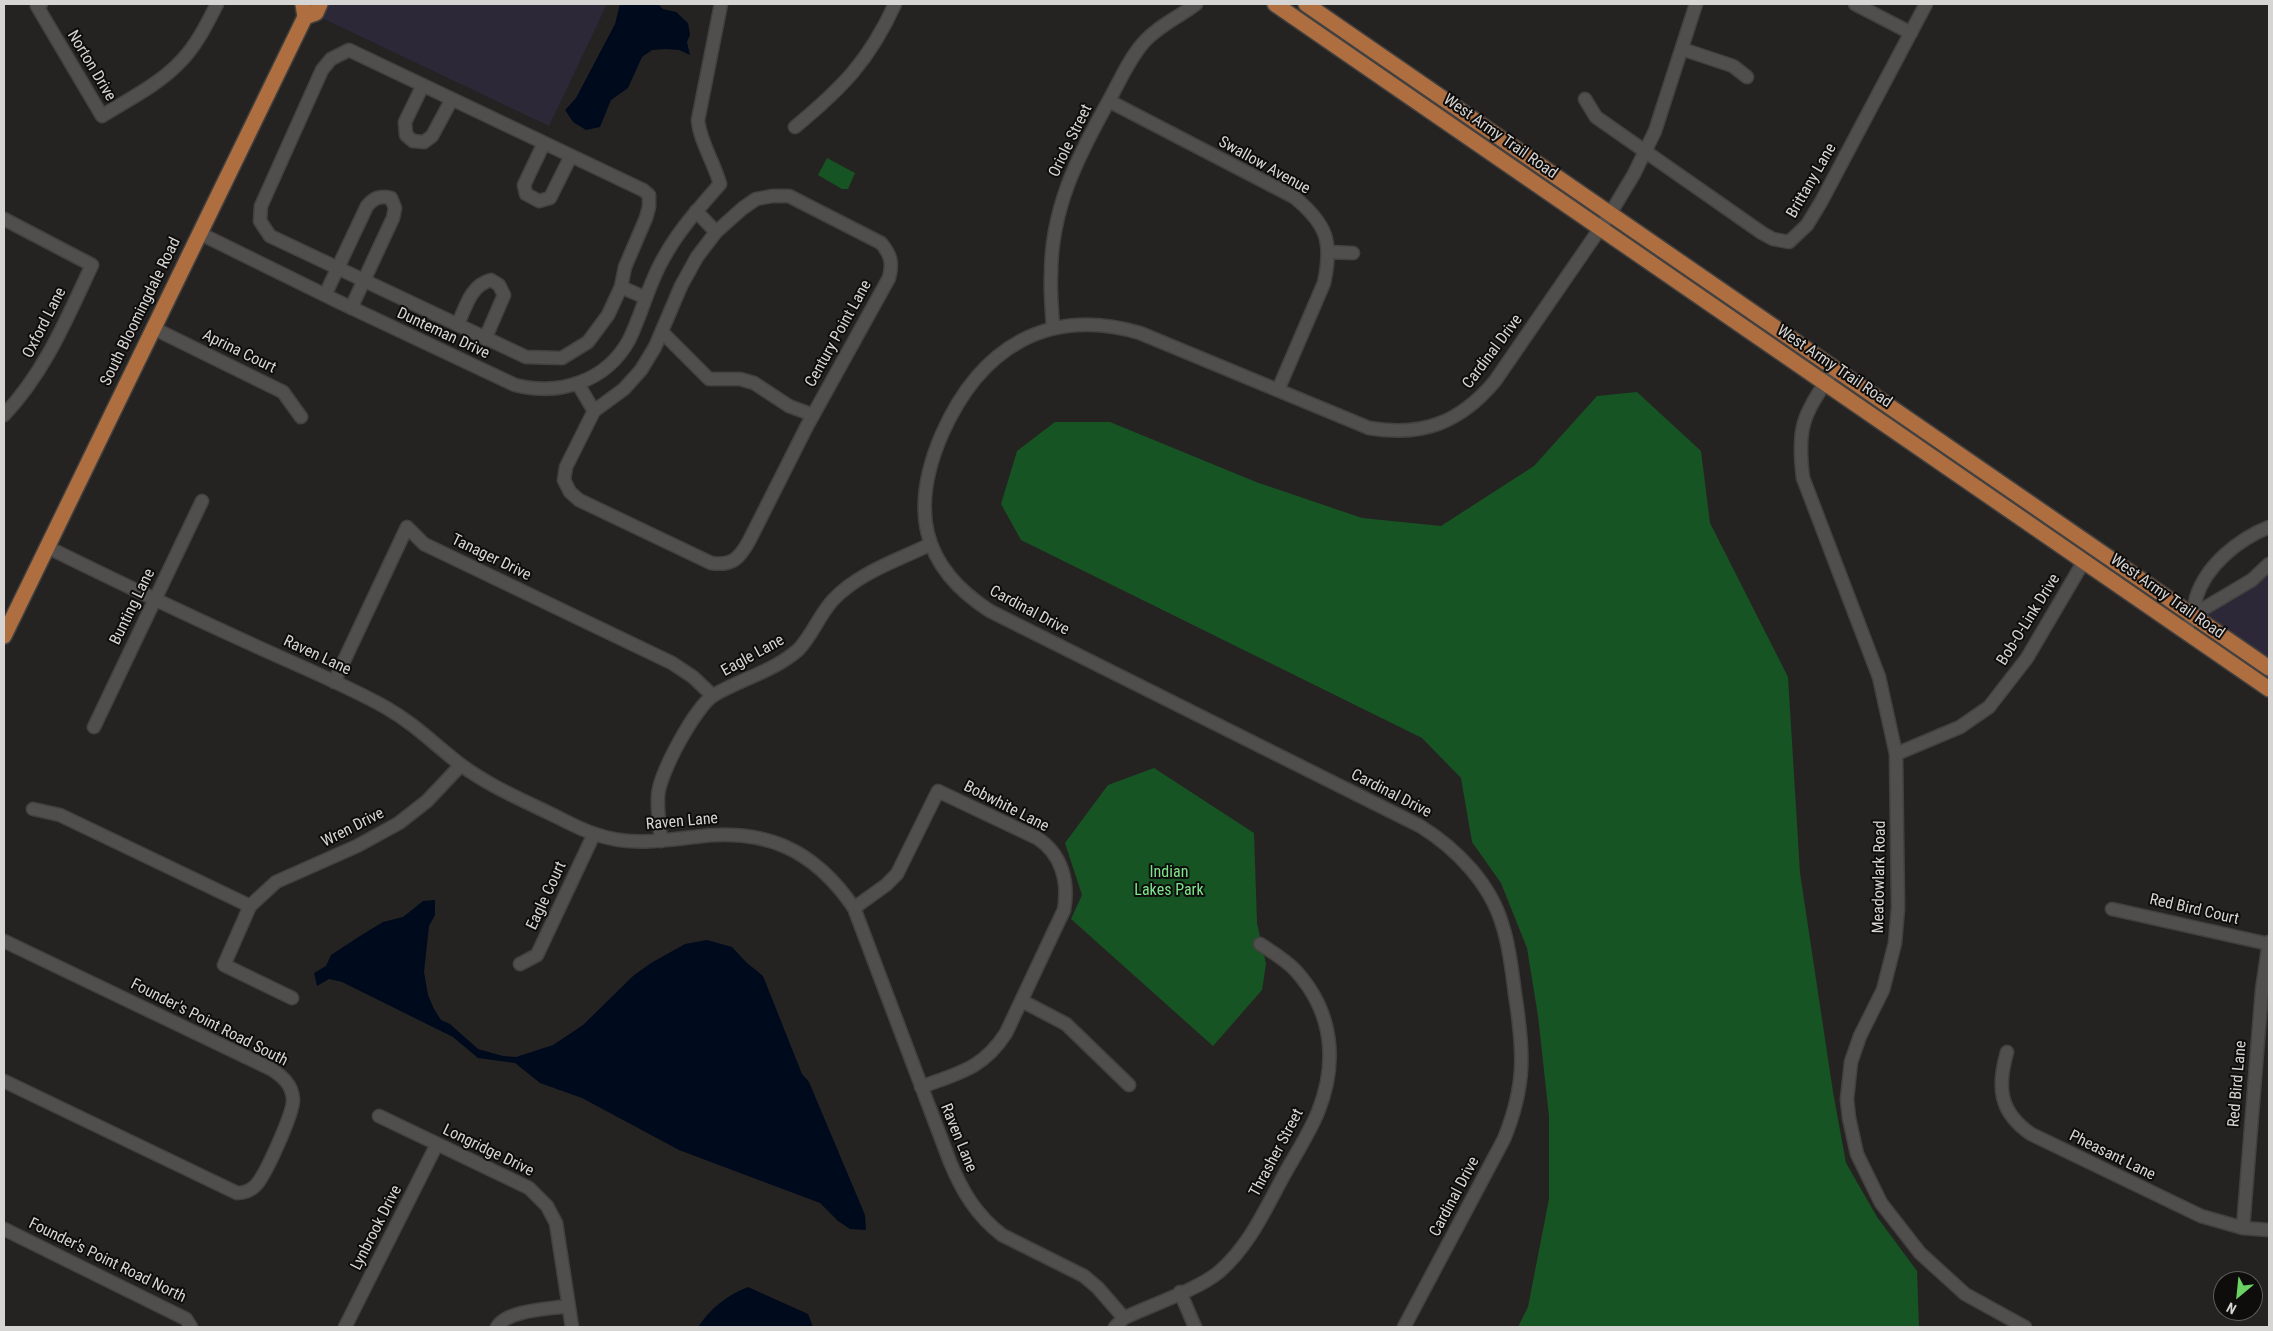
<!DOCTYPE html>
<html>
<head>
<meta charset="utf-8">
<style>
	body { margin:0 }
	#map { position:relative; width:2273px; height:1331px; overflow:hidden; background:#252321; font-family:"Roboto Condensed",sans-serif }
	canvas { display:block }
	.frame { position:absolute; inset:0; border:5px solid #d6d5d4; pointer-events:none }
	.north { position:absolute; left:2213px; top:1271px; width:50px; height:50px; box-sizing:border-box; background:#0e0d0c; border:1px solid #5e5d5c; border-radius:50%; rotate:208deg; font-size:14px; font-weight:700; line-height:20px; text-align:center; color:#d6d5d4 }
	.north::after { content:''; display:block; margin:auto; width:18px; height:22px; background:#6bd362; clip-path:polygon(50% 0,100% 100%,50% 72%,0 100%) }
</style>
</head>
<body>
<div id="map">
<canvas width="2273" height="1331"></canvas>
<div class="frame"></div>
<div class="north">N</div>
</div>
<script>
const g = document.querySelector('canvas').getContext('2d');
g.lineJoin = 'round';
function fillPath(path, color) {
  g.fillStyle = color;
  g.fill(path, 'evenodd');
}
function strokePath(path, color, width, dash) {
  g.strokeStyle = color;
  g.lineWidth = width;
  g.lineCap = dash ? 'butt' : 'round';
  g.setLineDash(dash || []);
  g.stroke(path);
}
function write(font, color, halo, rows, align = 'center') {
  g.font = font + ' "Roboto Condensed",sans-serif';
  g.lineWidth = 4;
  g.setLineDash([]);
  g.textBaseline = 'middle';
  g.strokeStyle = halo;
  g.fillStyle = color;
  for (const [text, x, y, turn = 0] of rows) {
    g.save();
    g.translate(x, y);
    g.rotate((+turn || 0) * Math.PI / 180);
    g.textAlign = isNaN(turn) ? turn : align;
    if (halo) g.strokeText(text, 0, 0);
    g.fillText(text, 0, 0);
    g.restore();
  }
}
fillPath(new Path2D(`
	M 327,4 L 607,4 L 549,126 L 320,17 Z
	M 2269,571 L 2269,662 L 2203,615 Z`), '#2c2838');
fillPath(new Path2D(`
	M 827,158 L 855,173 L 848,189 L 842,189 L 818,175 Z
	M 1637,392 L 1701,451 L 1710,523 L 1788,677 L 1800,873 L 1833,1092 L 1846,1163 L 1877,1217 L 1917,1271 L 1919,1327 L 1518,1327 L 1528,1307 L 1549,1199 L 1549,1116 L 1538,1016 L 1527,948 L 1501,883 L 1472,842 L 1461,778 L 1422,738 L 1021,540 L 1001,504 L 1017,451 L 1055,422 L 1110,422 L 1256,482 L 1362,518 L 1441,526 L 1534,466 L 1597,396 Z
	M 1154,768 L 1254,833 L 1257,923 L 1266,964 L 1262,990 L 1213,1046 L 1071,919 L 1082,895 L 1065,843 L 1108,785 Z`), '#175424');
fillPath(new Path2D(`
	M 620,4 L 658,4 L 663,9 L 676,12 L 688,23 L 690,35 L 687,42 L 690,55 L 679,50 L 666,49 L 652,50 L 642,57 L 628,88 L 611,100 L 600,127 L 586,130 L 573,122 L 565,110 L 576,98 L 615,24 Z
	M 435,900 L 435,915 L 429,926 L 424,972 L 428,995 L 434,1009 L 441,1020 L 450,1024 L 478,1049 L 503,1056 L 516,1057 L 553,1045 L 583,1025 L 633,976 L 651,963 L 685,944 L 707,940 L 732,947 L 747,963 L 763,976 L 802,1074 L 809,1082 L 865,1215 L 866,1230 L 850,1229 L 838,1221 L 820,1203 L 679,1150 L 582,1098 L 540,1083 L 515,1063 L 478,1058 L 453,1037 L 342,982 L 329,979 L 317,986 L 314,973 L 326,966 L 331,955 L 360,936 L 383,922 L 403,917 L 423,901 Z
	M 748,1287 L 808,1314 L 813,1327 L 698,1327 C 711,1308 727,1295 748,1287 Z`), '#000a1d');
const minor = new Path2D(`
	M 41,4 L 37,6 L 102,116 C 129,99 160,84 182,60 C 197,44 207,24 217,4
	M 1855,4 L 1911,33
	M 1682,49 L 1733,66 L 1747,77
	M 349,50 L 643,190 L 649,195 L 649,207 L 646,218 L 625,267 L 621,287 L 608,315 L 588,342 L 562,358 L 526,357 L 270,236 L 260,221 L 261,206 L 322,70 L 331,59 Z
	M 423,85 L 405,122 L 406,135 L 413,141 L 424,142 L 432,136 L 452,99
	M 1585,99 L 1596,117 L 1762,233 L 1773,239 L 1789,242 L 1807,225 L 1821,202 L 1926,4
	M 1109,101 L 1294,197 C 1327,224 1333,242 1324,283 L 1278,390
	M 795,127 C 842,88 869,61 895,4
	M 544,143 L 524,185 L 526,194 L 539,201 L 550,198 L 571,156
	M 772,196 L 789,196 L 881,243 C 891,255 893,263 889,278 L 807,426 L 749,541 C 739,559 732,566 711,563 L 579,500 L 570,492 L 564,480 L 566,467 L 594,411 L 624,389 L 641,370 L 655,347 L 681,286 L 697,257 L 716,232 L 743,208 L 756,199 Z
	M 696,211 L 716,232
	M 4,219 L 92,265 C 67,318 45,372 4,415
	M 199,233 L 337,301 L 515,385 C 559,396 606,382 629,340 C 642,314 648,285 663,259 C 678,231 699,208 720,184 C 714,162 700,142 698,120 L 721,4
	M 1328,252 L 1353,253
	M 621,287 L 646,298
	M 325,295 L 367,206 C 374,198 380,195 391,198 L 395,208 L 393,218 L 351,308
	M 458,324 C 466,306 471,285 491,280 L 499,285 L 504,295 L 485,339
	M 153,328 L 283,392 L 301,417
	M 1053,328 C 1052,310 1050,292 1051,275 C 1051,210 1076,160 1107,104 C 1119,83 1128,60 1144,42 C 1158,26 1179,17 1196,4
	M 662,332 L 709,379 L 740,379 L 754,383 L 789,406 L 813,415
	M 1834,369 C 1805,414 1796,423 1803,478 L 1879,677 L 1896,754 L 1898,908 L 1895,943 L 1883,990 L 1860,1036 L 1851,1062 L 1847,1099 L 1849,1118 L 1857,1154 L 1881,1203 L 1920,1253 L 1965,1294 L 2025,1327
	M 578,384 L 594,411
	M 47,547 C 114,580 181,612 249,643 C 294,664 342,683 385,707 C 415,724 435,745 461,765 C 488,785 520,799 549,813 C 564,820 579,829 595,834 C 628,846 660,841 694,837 C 764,827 814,849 854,908 L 950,1162 C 962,1191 976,1215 1002,1235 L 1084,1276 L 1098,1288 L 1124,1318
	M 2193,615 L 2252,580 L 2269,564
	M 2185,630 C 2188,625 2192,619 2194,613 C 2195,608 2195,603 2196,598 C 2206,565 2239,539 2269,527
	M 334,682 L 407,527 L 424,544 L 672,663 L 693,677 L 713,696
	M 94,727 L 202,501
	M 1896,754 L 1960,727 L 1989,707 L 2027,658 L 2084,561
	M 33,809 L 60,815 L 250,906 L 276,882 L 357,846 L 399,823 L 427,801 L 461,765
	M 661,841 C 660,827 657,811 658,796 C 659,774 695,707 714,695 C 741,679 774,671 798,650 C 812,636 819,615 833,600 C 858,573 898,560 931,544
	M 250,906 L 224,965 L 292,998
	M 854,908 L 886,885 L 897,874 L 938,791 L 1037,838 C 1062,854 1069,882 1064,910 L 1006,1033 C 983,1069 958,1073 921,1087
	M 2112,909 L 2269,944
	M 4,941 L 271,1069 C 282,1076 292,1084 293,1099 C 294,1112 265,1177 255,1186 C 250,1191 244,1193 237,1193 L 4,1081
	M 520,964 L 537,955 L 594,834
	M 1022,1001 L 1066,1024 L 1129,1085
	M 2007,1052 C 1997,1087 1999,1112 2031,1134 L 2201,1216 L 2243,1228 L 2269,1230
	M 379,1116 L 529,1188 L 547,1206 L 556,1223 L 572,1327
	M 2243,1228 L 2262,990 L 2269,942
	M 4,1229 L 186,1319 L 191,1327
	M 1180,1292 L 1195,1327
	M 345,1327 L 437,1144
	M 497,1327 C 507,1310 549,1309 568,1306
	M 1115,1327 L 1124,1318 C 1151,1305 1197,1290 1219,1272 C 1249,1246 1265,1210 1284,1175 C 1295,1155 1309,1134 1318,1112 C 1338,1062 1333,1012 1296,971 C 1286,960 1272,952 1260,944
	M 1404,1327 L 1504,1139 C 1526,1085 1524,1052 1515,994 C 1512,972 1510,949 1503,927 C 1491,884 1457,849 1420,826 L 990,611 C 920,566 910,508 942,434 C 980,348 1047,306 1140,333 L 1369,428 C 1422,437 1460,423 1495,381 L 1610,214 L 1634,174 L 1655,131 L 1696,4`);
const major = new Path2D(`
	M 1275,4 L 2269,689
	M 1306,4 L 2269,668
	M 305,17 L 316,13 L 320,4
	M 4,636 L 305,17 L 303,4`);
strokePath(minor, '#42413f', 15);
strokePath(major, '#42413f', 18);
strokePath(minor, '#514f4d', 12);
strokePath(major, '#af6e40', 15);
write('16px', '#d6d5d4', '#0e0d0c', [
	["Norton Drive",91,66,59],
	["West Army Trail Road",1500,137,35],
	["Oriole Street",1071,141,-64],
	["Swallow Avenue",1264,166,29],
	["Brittany Lane",1812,181,-60],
	["South Bloomingdale Road",141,312,-64],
	["Oxford Lane",45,323,-63],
	["Dunteman Drive",443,334,25],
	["Century Point Lane",839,334,-61],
	["Aprina Court",239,352,26],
	["Cardinal Drive",1493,352,-53],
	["West Army Trail Road",1834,367,34],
	["Tanager Drive",491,558,26],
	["West Army Trail Road",2167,597,35],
	["Bunting Lane",133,607,-64],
	["Cardinal Drive",1029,611,28],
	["Bob-O-Link Drive",2029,620,-58],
	["Raven Lane",317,656,25],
	["Eagle Lane",753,656,-29],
	["Cardinal Drive",1391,794,27],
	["Bobwhite Lane",1006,807,27],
	["Raven Lane",682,822,-5],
	["Wren Drive",353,828,-27],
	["Meadowlark Road",1880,877,-89],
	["Eagle Court",547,896,-65],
	["Red Bird Court",2194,910,13],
	["Founder's Point Road South",209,1023,27],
	["Red Bird Lane",2238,1084,-85],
	["Raven Lane",958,1138,68],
	["Longridge Drive",488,1151,26],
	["Thrasher Street",1277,1153,-62],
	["Pheasant Lane",2112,1156,26],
	["Cardinal Drive",1455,1197,-62],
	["Lynbrook Drive",377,1228,-63],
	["Founder's Point Road North",107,1261,26]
]);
write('16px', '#7de68c', '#0e0d0c', [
	["Indian",1169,873],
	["Lakes Park",1169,891]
]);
</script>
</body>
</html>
